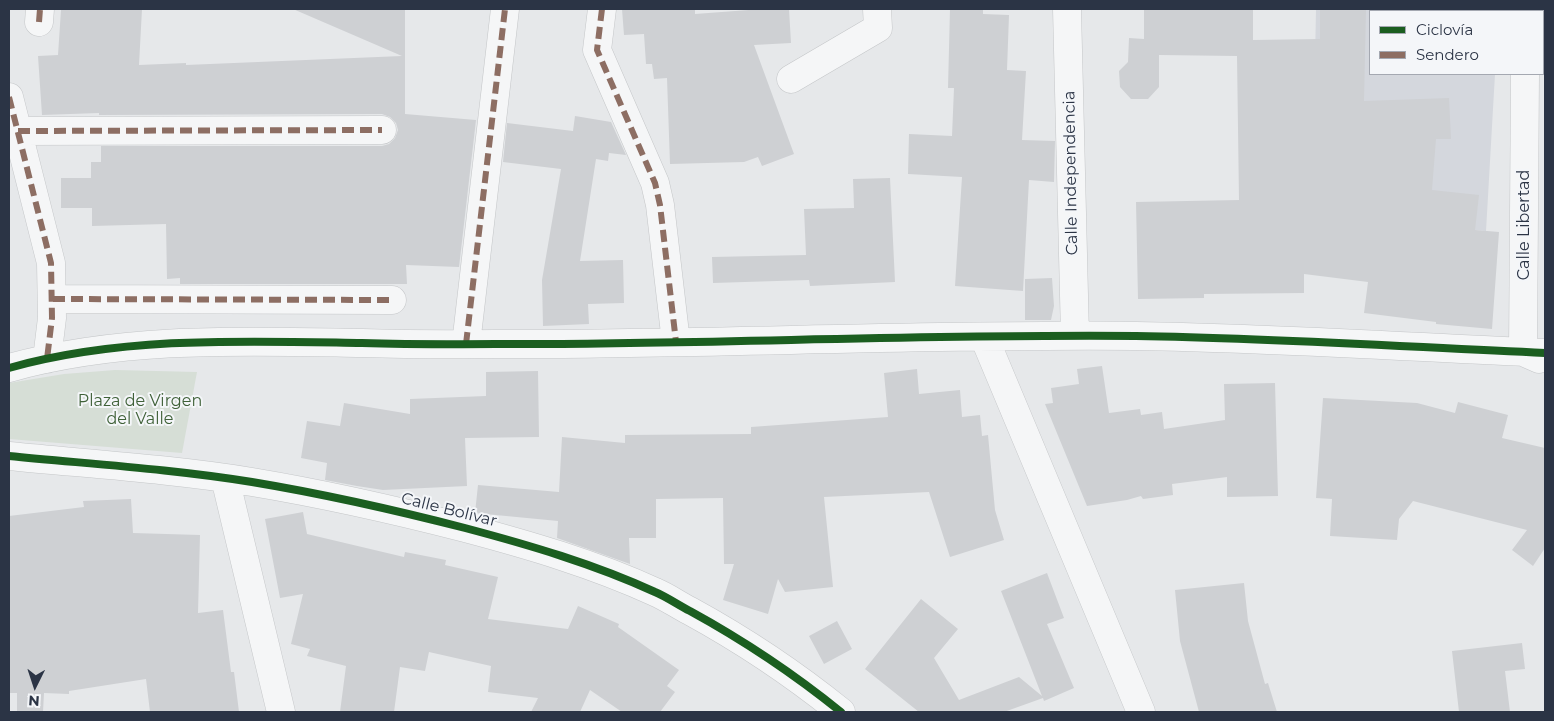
<!DOCTYPE html>
<html>
<head>
<meta charset="utf-8">
<style>
	body { margin:0 }
	#map { position:relative; width:1554px; height:721px; overflow:hidden; background:#e6e8ea; font-family:Montserrat,sans-serif }
	canvas { display:block }
	.frame { position:absolute; inset:0; border:10px solid #2b3445; pointer-events:none }
	.legend { position:absolute; left:1369px; top:10px; width:175px; height:65px; box-sizing:border-box; background:#f4f6f9; border:1px solid #a4a8b1; margin:0; padding:6px 9px; list-style:none; font-size:15px; color:#2b3445 }
	.legend li { display:flex; align-items:center; gap:10px; height:25px }
	.legend b { width:25px; border:1px solid #a4a8b1 }
	.north { position:absolute; left:10px; top:661px; width:50px; height:50px; -webkit-text-stroke:4px #f4f6f9; paint-order:stroke; rotate:184deg; font-size:14px; font-weight:700; line-height:20px; text-align:center; color:#2b3445 }
	.north::after { content:''; display:block; margin:auto; width:18px; height:22px; background:#2b3445; clip-path:polygon(50% 0,100% 100%,50% 72%,0 100%) }
</style>
</head>
<body>
<div id="map">
<canvas width="1554" height="721"></canvas>
<div class="frame"></div>
<ul class="legend">
<li><b style="height:6px;background:#1b5e20"></b>Ciclovía</li>
<li><b style="height:6px;background:#8d6e63"></b>Sendero</li>
</ul>
<div class="north">N</div>
</div>
<script>
const g = document.querySelector('canvas').getContext('2d');
g.lineJoin = 'round';
function fillPath(path, color) {
  g.fillStyle = color;
  g.fill(path, 'evenodd');
}
function strokePath(path, color, width, dash) {
  g.strokeStyle = color;
  g.lineWidth = width;
  g.lineCap = dash ? 'butt' : 'round';
  g.setLineDash(dash || []);
  g.stroke(path);
}
function write(font, color, halo, rows, align = 'center') {
  g.font = font + ' Montserrat,sans-serif';
  g.lineWidth = 4;
  g.setLineDash([]);
  g.textBaseline = 'middle';
  g.strokeStyle = halo;
  g.fillStyle = color;
  for (const [text, x, y, turn = 0] of rows) {
    g.save();
    g.translate(x, y);
    g.rotate((+turn || 0) * Math.PI / 180);
    g.textAlign = isNaN(turn) ? turn : align;
    if (halo) g.strokeText(text, 0, 0);
    g.fillText(text, 0, 0);
    g.restore();
  }
}
fillPath(new Path2D(`
	M 1316,9 L 1499,9 L 1498,11 L 1370,11 L 1370,74 L 1495,74 L 1486,231 L 1475,230 L 1475,236 L 1312,216 Z`), '#d4d7dd');
fillPath(new Path2D(`
	M 115,370 L 197,372 L 182,453 L 9,439 L 9,383 L 64,374 Z`), '#d6ded6');
fillPath(new Path2D(`
	M 69,9 L 142,9 L 139,65 L 186,63 L 186,65 L 402,56 L 293,9 L 405,9 L 405,114 L 476,120 L 459,267 L 406,265 L 407,284 L 180,284 L 180,278 L 167,279 L 166,224 L 92,226 L 92,208 L 61,208 L 61,178 L 91,178 L 91,162 L 101,162 L 101,146 L 382,146 L 389,144 L 395,138 L 398,130 L 396,123 L 390,117 L 382,114 L 99,115 L 99,113 L 42,115 L 38,56 L 58,55 L 61,10 L 69,10 Z
	M 622,9 L 695,9 L 695,14 L 762,9 L 789,9 L 791,43 L 754,45 L 794,154 L 762,166 L 758,157 L 744,162 L 670,164 L 667,78 L 654,79 L 652,64 L 646,64 L 644,34 L 624,35 Z
	M 950,9 L 983,9 L 983,14 L 1009,15 L 1007,70 L 1026,71 L 1022,140 L 1055,141 L 1054,182 L 1029,180 L 1023,291 L 955,286 L 962,177 L 908,174 L 909,134 L 952,136 L 954,88 L 948,88 Z
	M 1144,9 L 1253,9 L 1253,40 L 1320,39 L 1320,9 L 1366,9 L 1364,101 L 1449,98 L 1451,139 L 1436,139 L 1432,190 L 1479,195 L 1475,230 L 1499,232 L 1492,329 L 1436,324 L 1436,322 L 1364,313 L 1368,282 L 1304,274 L 1304,293 L 1204,294 L 1204,298 L 1138,299 L 1136,202 L 1239,200 L 1237,56 L 1159,55 L 1159,87 L 1148,99 L 1131,99 L 1120,87 L 1119,71 L 1128,62 L 1129,38 L 1144,39 Z
	M 575,116 L 611,122 L 626,155 L 609,153 L 608,161 L 596,159 L 580,261 L 623,260 L 624,303 L 588,304 L 589,324 L 543,326 L 542,280 L 561,169 L 503,162 L 507,123 L 573,131 Z
	M 890,178 L 895,282 L 810,286 L 809,280 L 713,283 L 712,257 L 806,255 L 804,209 L 854,208 L 853,179 Z
	M 1052,278 L 1054,306 L 1051,320 L 1025,320 L 1025,279 Z
	M 1102,366 L 1109,413 L 1140,409 L 1141,415 L 1162,412 L 1164,429 L 1225,420 L 1224,384 L 1275,383 L 1278,496 L 1227,497 L 1227,477 L 1172,484 L 1173,495 L 1143,499 L 1141,496 L 1127,500 L 1087,506 L 1045,404 L 1053,403 L 1051,388 L 1079,384 L 1077,369 Z
	M 917,369 L 919,394 L 960,390 L 962,417 L 980,415 L 982,436 L 988,435 L 995,510 L 1004,540 L 950,557 L 929,492 L 824,497 L 833,587 L 785,592 L 778,579 L 768,614 L 723,600 L 734,564 L 724,564 L 723,498 L 656,499 L 656,538 L 629,538 L 630,564 L 557,538 L 558,521 L 475,513 L 478,485 L 559,492 L 562,437 L 625,443 L 625,435 L 751,434 L 751,427 L 888,417 L 884,373 Z
	M 538,371 L 539,437 L 465,438 L 467,486 L 383,490 L 357,486 L 325,480 L 327,463 L 301,458 L 307,421 L 340,426 L 344,403 L 410,414 L 410,399 L 486,396 L 486,372 Z
	M 1323,398 L 1417,403 L 1455,413 L 1458,402 L 1508,415 L 1502,438 L 1545,448 L 1545,548 L 1533,566 L 1512,550 L 1527,530 L 1413,501 L 1399,519 L 1397,540 L 1330,536 L 1332,499 L 1316,498 Z
	M 131,499 L 133,533 L 200,535 L 198,613 L 223,610 L 231,672 L 234,672 L 239,712 L 150,712 L 146,679 L 69,691 L 69,694 L 44,693 L 43,712 L 17,712 L 17,693 L 9,693 L 9,516 L 84,507 L 83,501 Z
	M 303,512 L 307,534 L 404,557 L 405,552 L 446,560 L 445,565 L 498,577 L 488,619 L 568,629 L 578,606 L 619,624 L 618,627 L 679,670 L 667,686 L 675,692 L 660,712 L 622,712 L 590,690 L 580,712 L 531,712 L 538,698 L 488,692 L 491,666 L 429,652 L 425,671 L 400,667 L 394,712 L 340,712 L 346,666 L 307,656 L 310,649 L 291,644 L 303,594 L 280,598 L 265,519 Z
	M 1047,573 L 1064,618 L 1047,624 L 1074,688 L 1044,701 L 1043,698 L 1004,712 L 919,712 L 865,669 L 921,599 L 958,629 L 934,658 L 959,700 L 1019,677 L 1042,696 L 1001,591 Z
	M 1244,583 L 1248,621 L 1265,684 L 1268,683 L 1277,712 L 1199,712 L 1180,641 L 1175,590 Z
	M 837,621 L 852,649 L 824,664 L 809,636 Z
	M 1522,643 L 1525,669 L 1505,671 L 1510,712 L 1459,712 L 1452,651 Z`), '#ced0d3');
const minor = new Path2D(`
	M 602,9 L 597,50 L 655,183 L 660,205 L 676,342
	M 1067,9 L 1075,336
	M 1525,11 L 1525,9
	M 39,22 L 40,9
	M 1525,74 L 1523,352 L 1539,359
	M 791,79 L 878,28 L 877,9
	M 9,97 L 51,263 L 52,318 L 47,359
	M 18,131 L 382,130
	M 53,299 L 392,300
	M 984,337 L 1141,712
	M 466,344 L 505,9
	M 9,368 C 123,336 245,341 362,343 C 422,345 481,344 540,344 C 739,343 937,334 1136,336 C 1272,338 1409,347 1545,353
	M 9,456 C 90,464 172,469 252,482 C 324,494 395,510 465,528 C 529,545 594,564 655,592 C 667,597 678,605 690,611 C 743,640 794,674 841,712
	M 225,478 L 281,712`);
strokePath(minor, '#c4c6c8', 29);
strokePath(minor, '#f5f6f7', 28);
strokePath(new Path2D(`
	M 602,9 L 597,50 L 655,183 L 660,205 L 676,342
	M 39,22 L 40,9
	M 9,97 L 51,263 L 52,318 L 47,359
	M 18,131 L 382,130
	M 53,299 L 392,300
	M 466,344 L 505,9`), '#8d6e63', 6, [12, 6]);
strokePath(new Path2D(`
	M 9,368 C 123,336 245,341 362,343 C 422,345 481,344 540,344 C 739,343 937,334 1136,336 C 1272,338 1409,347 1545,353
	M 9,456 C 90,464 172,469 252,482 C 324,494 395,510 465,528 C 529,545 594,564 655,592 C 667,597 678,605 690,611 C 743,640 794,674 841,712`), '#1b5e20', 8);
write('16px', '#2b3445', '#f4f6f9', [
	["Calle Independencia",1071,173,-91],
	["Calle Libertad",1524,225,-90],
	["Calle Bolívar",449,510,14]
]);
write('16px', '#3f6138', '#f4f6f9', [
	["Plaza de Virgen",140,401],
	["del Valle",140,419]
]);
</script>
</body>
</html>
